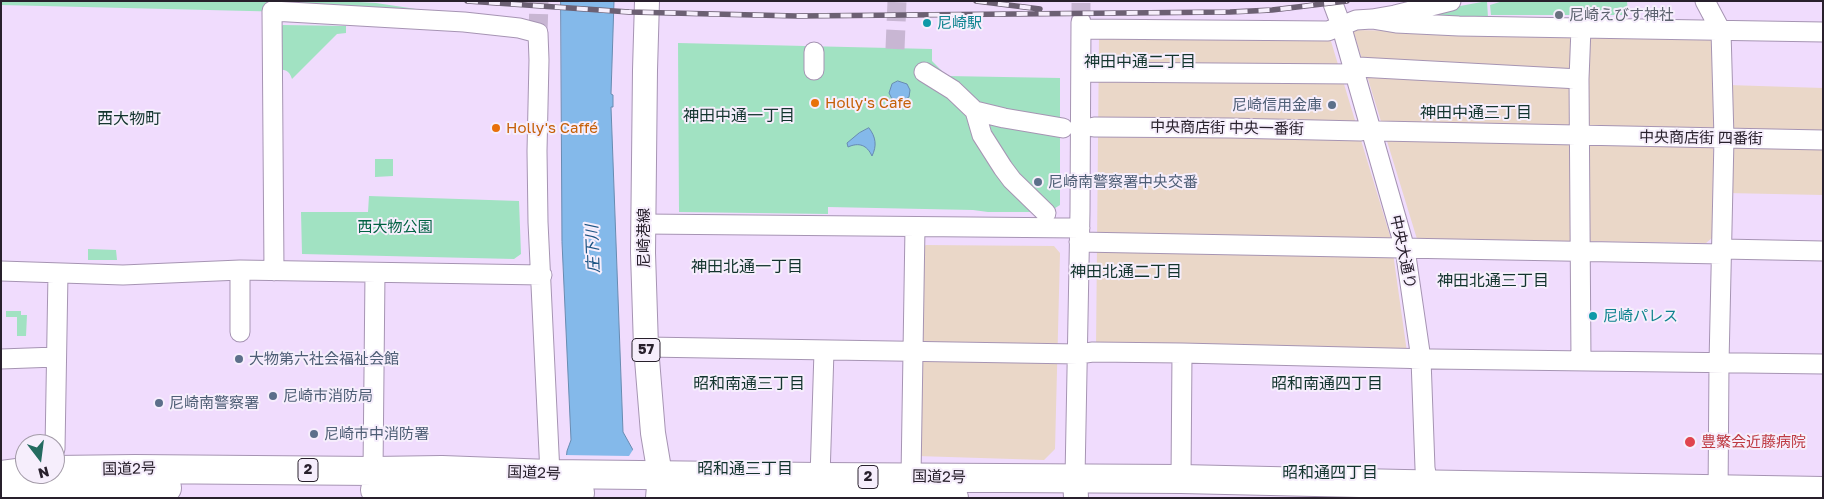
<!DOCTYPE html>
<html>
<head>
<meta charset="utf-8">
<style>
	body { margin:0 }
	#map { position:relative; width:1824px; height:499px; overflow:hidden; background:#f0dcfd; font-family:"Golos Text",sans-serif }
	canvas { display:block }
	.frame { position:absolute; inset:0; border:2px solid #28202c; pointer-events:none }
	.north { position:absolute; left:15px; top:434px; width:50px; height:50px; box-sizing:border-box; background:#f6eefc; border:1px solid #a49ca9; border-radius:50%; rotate:165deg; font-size:14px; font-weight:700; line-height:20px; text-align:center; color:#28202c }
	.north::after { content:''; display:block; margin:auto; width:18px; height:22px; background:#246b60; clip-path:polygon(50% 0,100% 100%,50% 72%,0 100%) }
</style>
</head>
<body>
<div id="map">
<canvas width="1824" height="499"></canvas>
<div class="frame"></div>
<div class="north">N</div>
</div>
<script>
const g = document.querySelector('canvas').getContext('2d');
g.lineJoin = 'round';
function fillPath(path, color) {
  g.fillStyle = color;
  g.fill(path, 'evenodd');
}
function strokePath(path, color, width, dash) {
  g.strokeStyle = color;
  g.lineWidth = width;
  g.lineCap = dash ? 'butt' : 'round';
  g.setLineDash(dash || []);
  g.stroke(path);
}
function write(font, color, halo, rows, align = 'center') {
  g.font = font + ' "Golos Text","Noto Sans JP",sans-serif';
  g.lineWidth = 4;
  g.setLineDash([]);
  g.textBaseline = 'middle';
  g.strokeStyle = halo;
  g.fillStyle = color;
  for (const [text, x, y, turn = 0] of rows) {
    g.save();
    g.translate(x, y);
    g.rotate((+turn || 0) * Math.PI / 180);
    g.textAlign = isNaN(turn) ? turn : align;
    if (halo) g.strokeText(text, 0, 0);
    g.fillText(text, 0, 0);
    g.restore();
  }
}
fillPath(new Path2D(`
	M 1353,30 L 1708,36 L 1715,42 L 1712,238 L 1706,243 L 1417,239 Z
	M 1099,37 L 1330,38 L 1391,239 L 1407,352 L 1096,348 Z
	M 1728,85 L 1823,88 L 1823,195 L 1726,193 Z
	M 926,245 L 1054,246 L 1060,253 L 1055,449 L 1044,460 L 917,456 L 919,249 Z`), '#ead7c8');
fillPath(new Path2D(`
	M 1,1 L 341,1 L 376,3 L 416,9 L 415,15 L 1,5 Z
	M 1487,1 L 1488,18 L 1417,19 L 1417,14 Z
	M 1503,1 L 1627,1 L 1628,15 L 1491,15 L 1490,5 Z
	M 283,25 L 346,26 L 346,33 L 337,34 L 292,79 C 289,70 286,70 277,69 L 276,30 Z
	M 678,43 L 932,49 L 932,61 L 947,76 L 1060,78 L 1060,205 L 1052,210 L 1043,212 L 988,212 L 973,210 L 828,207 L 828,214 L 679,212 Z
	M 375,159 L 393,159 L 393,176 L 375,177 Z
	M 369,196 L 519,201 L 521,254 L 514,259 L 302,254 L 301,212 L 368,212 Z
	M 88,249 L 116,250 L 117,260 L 88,260 Z
	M 6,311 L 21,311 L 21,315 L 27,315 L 26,336 L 17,336 L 17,317 L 6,317 Z`), '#a1e2c2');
const water = new Path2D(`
	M 561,1 L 614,1 L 611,94 L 613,95 L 613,107 L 611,107 L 623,432 L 633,450 L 628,498 L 562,498 L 567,451 L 571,440 L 562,242 Z
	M 898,81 L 907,84 L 910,90 L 909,97 L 901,102 L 892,99 L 889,93 L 892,84 Z
	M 869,128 C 876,137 877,146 872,156 C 867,145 859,142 848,147 L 847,143 L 859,133 Z`);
fillPath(water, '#84b9ea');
strokePath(water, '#688bb1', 1);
fillPath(new Path2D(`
	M 634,448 L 635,451 L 630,498 L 560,498 L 564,455 L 629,456 Z`), '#f0dcfd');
strokePath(new Path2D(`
	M 1081,22 L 1081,1
	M 538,33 L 539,1
	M 895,49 L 897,1`), '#c8b6d3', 19, [19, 9]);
const minor = new Path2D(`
	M 1332,1 L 1341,25 L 1405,249 L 1421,359 L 1425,468 L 1428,484 L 1434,493
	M 1705,1 L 1721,31 L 1724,138 L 1719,363 L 1718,498
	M 1372,19 L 1396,23 L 1459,26 L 1823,32
	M 1081,29 L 1328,31 L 1356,20 L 1372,19 L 1395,15 L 1451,1
	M 1353,69 L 1358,67 L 1579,79
	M 814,70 L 814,52
	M 924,72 L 953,90 L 975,111 L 982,135 L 1003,168 L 1012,180 L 1046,213
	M 1082,72 L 1354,74
	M 975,111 L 1004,118 L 1063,128
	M 1094,127 L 1229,128 L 1361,131
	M 1379,131 L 1823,140
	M 643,224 L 1080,228
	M 1079,242 L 1722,254
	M 1722,249 L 1823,251
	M 1,271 L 123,275 L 240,270 L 542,275
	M 274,271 L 272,11 L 464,22 L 519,28 L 538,33 L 539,60 L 537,151 L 538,222 L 550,474
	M 240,332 L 240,270
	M 646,347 L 1078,354 L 1093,352 L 1182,353 L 1432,359 L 1823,364
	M 1,359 L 56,357
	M 1581,361 L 1579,79 L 1581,28
	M 55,449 L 58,273
	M 373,471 L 375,273
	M 820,477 L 824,351
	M 911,477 L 915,227
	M 1075,478 L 1080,211 L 1081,22
	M 1181,479 L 1182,353`);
const major = new Path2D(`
	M 647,1 L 645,70 L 643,253 L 646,347 L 653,433 L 660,475 L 658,498
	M 660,475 L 677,494 L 677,498
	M 1075,478 L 1076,498`);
const highway = new Path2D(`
	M 55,470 L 135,469 L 373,471 L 442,470 L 550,474 L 820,477 L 1181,479 L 1404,484 L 1823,491
	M 1,475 L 25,472
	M 375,490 L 580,493
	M 695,494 L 954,498
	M 1,496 L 135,488 L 167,488`);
strokePath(minor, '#a694b3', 21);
strokePath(major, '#a694b3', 26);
strokePath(highway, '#a694b3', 30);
strokePath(minor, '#fff', 19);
strokePath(major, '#fff', 24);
strokePath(highway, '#fff', 28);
const rail = new Path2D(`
	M 467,1 L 629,12 L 797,16 L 1230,12 L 1272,10 L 1347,1
	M 976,1 L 1040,9`);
strokePath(rail, '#6c6073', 5.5);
strokePath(rail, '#f6eefc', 4, [11]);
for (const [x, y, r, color] of [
	[1559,15,5,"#6b7280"],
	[927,23,5,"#0f9aa8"],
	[815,103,5,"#e8710a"],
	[1332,105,5,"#5c6f8a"],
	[496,128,5,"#e8710a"],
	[1038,182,5,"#5c6f8a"],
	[1593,316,5,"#0f9aa8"],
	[239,359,5,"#5c6f8a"],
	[273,396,5,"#5c6f8a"],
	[159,403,5,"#5c6f8a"],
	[314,434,5,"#5c6f8a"],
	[1690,442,6,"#e0444e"]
]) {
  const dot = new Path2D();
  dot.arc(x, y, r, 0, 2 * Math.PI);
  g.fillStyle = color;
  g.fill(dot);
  strokePath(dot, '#f6eefc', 2);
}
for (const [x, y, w] of [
	[646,350,28],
	[308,470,20],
	[868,477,20]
]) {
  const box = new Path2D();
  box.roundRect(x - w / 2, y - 11.5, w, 23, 4);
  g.fillStyle = '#f6eefc';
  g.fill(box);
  strokePath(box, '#28202c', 1);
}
write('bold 14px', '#28202c', null, [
	["57",646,350],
	["2",308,470],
	["2",868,477]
]);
write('15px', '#5b616d', '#f6eefc', [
	["尼崎えびす神社",1569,15]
], 'left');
write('15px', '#0d838f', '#f6eefc', [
	["尼崎駅",937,23],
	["尼崎パレス",1603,316]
], 'left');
write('15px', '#c56008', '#f6eefc', [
	["Holly's Cafe",825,103],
	["Holly's Caffé",506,128]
], 'left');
write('15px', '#4e5e75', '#f6eefc', [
	["尼崎信用金庫",1322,105,"right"],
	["尼崎南警察署中央交番",1048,182],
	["大物第六社会福祉会館",249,359],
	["尼崎市消防局",283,396],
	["尼崎南警察署",169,403],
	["尼崎市中消防署",324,434]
], 'left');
write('15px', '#28202c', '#f6eefc', [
	["中央商店街 中央一番街",1227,128,1],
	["中央商店街 四番街",1701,138,1],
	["尼崎港線",644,238,-90],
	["中央大通り",1403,252,78],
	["国道2号",129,469,-1],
	["国道2号",534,473,2],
	["国道2号",939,477,1]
]);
write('15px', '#006242', '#f6eefc', [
	["西大物公園",395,227]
]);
write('15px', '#be3a42', '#f6eefc', [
	["豊繁会近藤病院",1701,442]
], 'left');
write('16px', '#13342e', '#f6eefc', [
	["神田中通二丁目",1140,62],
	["神田中通三丁目",1476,113],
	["神田中通一丁目",739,116],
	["西大物町",129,119],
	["神田北通一丁目",747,267],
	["神田北通二丁目",1126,272],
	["神田北通三丁目",1493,281],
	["昭和南通三丁目",749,384],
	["昭和南通四丁目",1327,384],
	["昭和通三丁目",745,469],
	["昭和通四丁目",1330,473]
]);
write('italic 16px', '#1e5685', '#f6eefc', [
	["庄下川",593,249,-92]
]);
</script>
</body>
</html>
